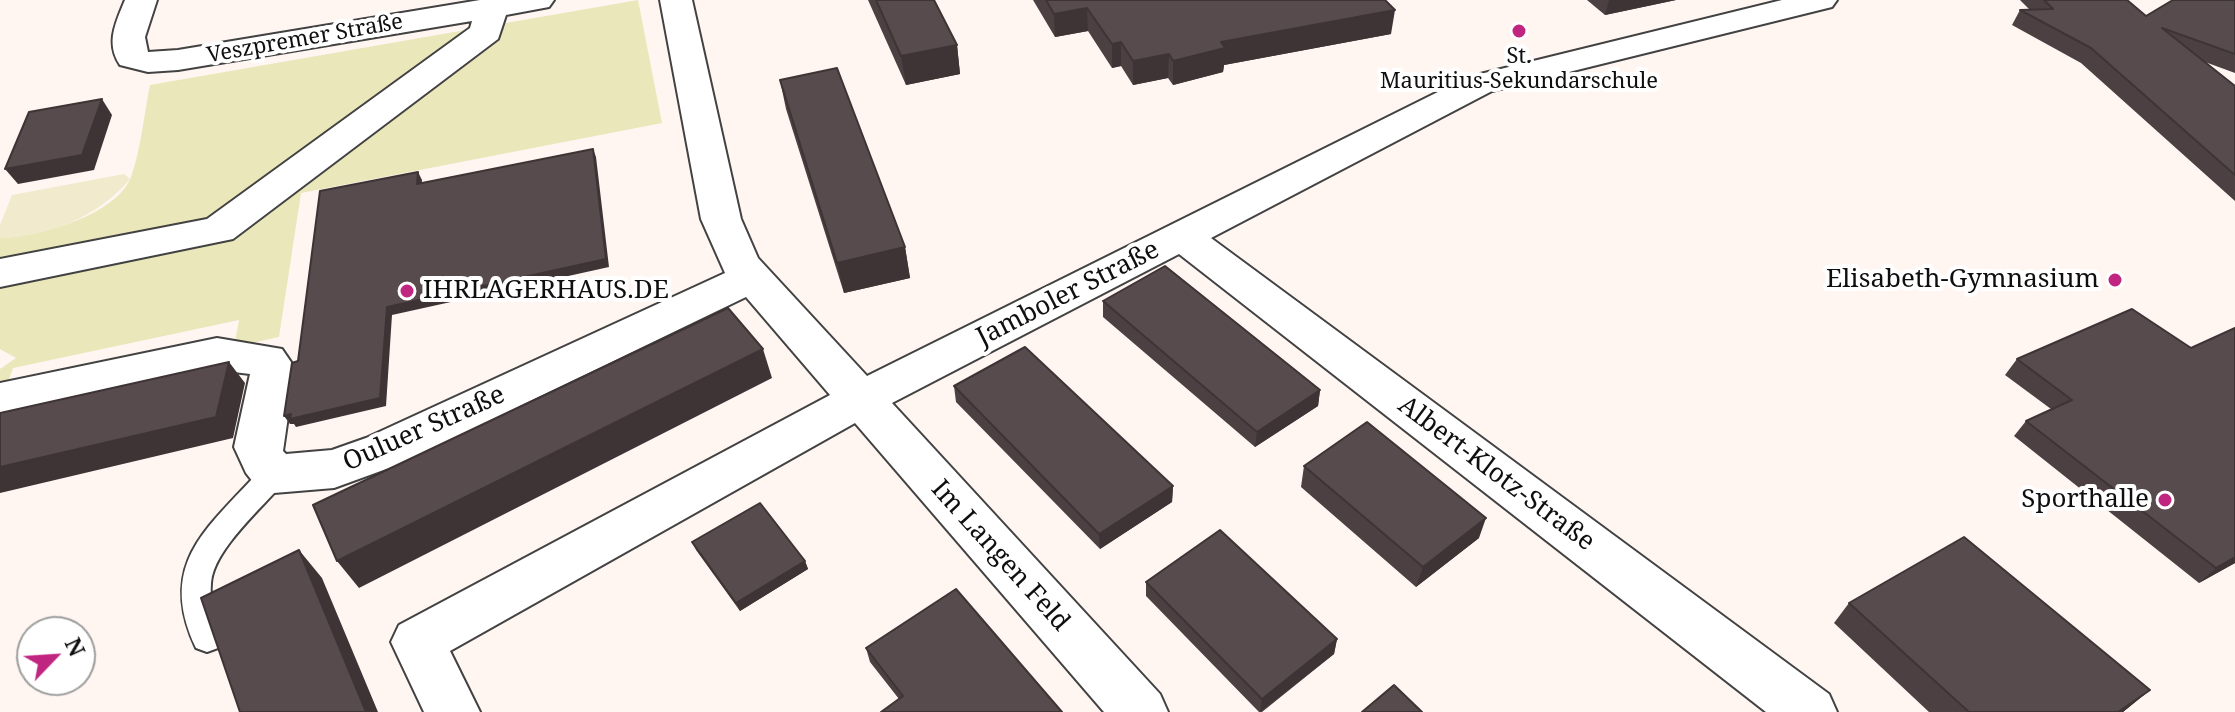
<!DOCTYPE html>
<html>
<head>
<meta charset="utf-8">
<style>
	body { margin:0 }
	#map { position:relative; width:2235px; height:712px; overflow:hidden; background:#fff5f1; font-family:"Noto Serif",serif }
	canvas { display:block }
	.north { position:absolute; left:16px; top:616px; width:80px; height:80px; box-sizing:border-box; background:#fff; border:2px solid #9f9f9f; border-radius:50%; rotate:65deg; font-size:22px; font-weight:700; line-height:32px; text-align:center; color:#0f0f0f }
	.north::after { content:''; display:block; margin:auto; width:28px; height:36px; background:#c02680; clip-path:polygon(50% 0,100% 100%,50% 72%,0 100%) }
</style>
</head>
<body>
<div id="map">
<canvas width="2235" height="712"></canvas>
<div class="north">N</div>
</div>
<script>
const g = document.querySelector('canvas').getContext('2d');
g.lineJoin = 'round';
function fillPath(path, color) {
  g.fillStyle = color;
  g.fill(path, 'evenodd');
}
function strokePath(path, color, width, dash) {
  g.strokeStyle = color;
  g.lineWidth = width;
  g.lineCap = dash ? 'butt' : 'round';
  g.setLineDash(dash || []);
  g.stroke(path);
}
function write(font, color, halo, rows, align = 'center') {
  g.font = font + ' "Noto Serif",serif';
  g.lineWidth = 8;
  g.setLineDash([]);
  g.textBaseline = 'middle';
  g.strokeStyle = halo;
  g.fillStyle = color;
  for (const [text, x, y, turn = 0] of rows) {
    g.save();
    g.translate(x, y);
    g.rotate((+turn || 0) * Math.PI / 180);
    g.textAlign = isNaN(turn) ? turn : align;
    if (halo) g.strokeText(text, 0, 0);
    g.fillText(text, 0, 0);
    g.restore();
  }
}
fillPath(new Path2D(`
	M 638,0 L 662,123 L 301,193 L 279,337 L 234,347 L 239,320 L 13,368 L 5,390 L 0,390 L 0,369 L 16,358 L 0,349 L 0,238 C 37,237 116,216 131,177 C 141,149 144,114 150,85 Z`), '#eae7ba');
fillPath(new Path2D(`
	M 124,174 L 130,179 C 98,217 50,236 0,238 L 0,225 L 12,195 Z`), '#f1eacc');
const lane = new Path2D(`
	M 274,463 L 284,466 L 288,474 L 284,482 C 263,507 213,550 211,583 C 209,602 217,620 223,638 L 218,648 L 207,652 L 196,648 C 155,561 211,526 264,466 Z`);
const street = new Path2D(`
	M 125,0 L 157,0 L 145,37 L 148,52 L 178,50 L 480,0 L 554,0 L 549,7 L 506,15 L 498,39 L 233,239 L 0,287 L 0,259 L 207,219 L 470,28 L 472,21 L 178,70 L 148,72 L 120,65 C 105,43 116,22 125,0 Z
	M 660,0 L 692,0 L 741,219 L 758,258 L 867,376 L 1468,77 L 1782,0 L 1837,0 L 1832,7 L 1492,91 L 1211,238 L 1829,694 L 1837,712 L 1766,712 L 1179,254 L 892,403 L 1160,694 L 1168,712 L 1104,712 L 855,423 L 450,651 L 480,712 L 424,712 L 391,642 L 399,625 L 830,395 L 746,297 L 400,464 L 334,488 L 274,493 L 257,487 L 246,473 L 234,447 L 250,374 L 217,370 L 0,417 L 0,383 L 217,338 L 282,349 L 295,368 L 283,451 L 286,454 L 332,450 L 366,438 L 725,273 L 701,219 Z`);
strokePath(lane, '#424242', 4);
strokePath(street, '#424242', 4);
fillPath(lane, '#fff');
fillPath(street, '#fff');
fillPath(new Path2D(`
	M 868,0 L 934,0 L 957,45 L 960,74 L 906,85 Z
	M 1033,0 L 1385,0 L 1391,34 L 1224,65 L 1223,72 L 1173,85 L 1168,78 L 1133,85 L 1121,66 L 1112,68 L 1088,31 L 1055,37 Z
	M 1587,0 L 1676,0 L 1605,15 Z
	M 2020,0 L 2127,0 L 2146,16 L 2235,0 L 2235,73 L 2205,62 L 2235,86 L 2235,201 L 2081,63 L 2012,25 L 2020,10 L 2030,10 Z
	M 780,80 L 905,247 L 910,278 L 844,293 L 786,109 Z
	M 1103,301 L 1320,390 L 1318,406 L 1255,447 L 1103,317 Z
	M 2235,328 L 2235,563 L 2199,583 L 2014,436 L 2026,421 L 2051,409 L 2005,375 L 2017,359 L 2191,348 Z
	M 954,386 L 1173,486 L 1172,502 L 1100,549 L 956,402 Z
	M 1304,466 L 1479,538 L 1416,587 L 1301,487 Z
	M 692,542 L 805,561 L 808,569 L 740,611 L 696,550 Z
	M 1146,582 L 1337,639 L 1334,654 L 1262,712 L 1259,712 L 1146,596 Z
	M 1849,603 L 2150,690 L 2123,712 L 1929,712 L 1834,623 Z
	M 866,648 L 1062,712 L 899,699 L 870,662 Z`), '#4c4042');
fillPath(new Path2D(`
	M 1609,0 L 1676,0 L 1605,15 Z
	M 1087,8 L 1088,31 L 1055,37 L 1054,14 Z
	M 1395,10 L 1391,34 L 1224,65 L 1223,72 L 1173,85 L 1173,61 L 1221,42 Z
	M 1121,42 L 1121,66 L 1112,68 L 1112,44 Z
	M 957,45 L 960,74 L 906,85 L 901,56 Z
	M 1169,54 L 1168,78 L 1133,85 L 1133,61 Z
	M 102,99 L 112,115 L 94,170 L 18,184 L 5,169 Z
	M 593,149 L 596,157 L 609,267 L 392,315 L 386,406 L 296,427 L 294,424 L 290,424 L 284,416 L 387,307 Z
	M 418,172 L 422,180 L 421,192 L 417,184 Z
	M 905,247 L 910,278 L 844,293 L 837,263 Z
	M 763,349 L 772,378 L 359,588 L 337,561 Z
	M 229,362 L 245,383 L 233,438 L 0,493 L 0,467 Z
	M 1320,390 L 1318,406 L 1255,447 L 1257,432 Z
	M 1173,486 L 1172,502 L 1100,549 L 1099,534 Z
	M 1486,518 L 1479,538 L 1416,587 L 1423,567 Z
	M 299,550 L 322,578 L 378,712 L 366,712 Z
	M 2235,557 L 2235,563 L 2199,583 L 2216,568 Z
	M 805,561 L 808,569 L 740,611 L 736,603 Z
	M 1337,639 L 1334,654 L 1260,712 L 1262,699 Z
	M 2150,690 L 2123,712 L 2118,712 Z`), '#3e3436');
const building = new Path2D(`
	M 876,0 L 934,0 L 957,45 L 901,56 Z
	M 1046,0 L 1385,0 L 1395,10 L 1221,42 L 1225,48 L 1173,61 L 1169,54 L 1133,61 L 1121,42 L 1112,44 L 1087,8 L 1054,14 Z
	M 2044,0 L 2127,0 L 2146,16 L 2173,0 L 2235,0 L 2235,54 L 2162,28 L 2235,86 L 2235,175 L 2091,48 L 2020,10 L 2053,9 Z
	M 837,68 L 905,247 L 837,263 L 780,80 Z
	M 102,99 L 82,155 L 5,169 L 29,112 Z
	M 593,149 L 606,259 L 387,307 L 380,398 L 290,419 L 291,414 L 284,416 L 292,363 L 298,361 L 320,191 L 418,172 L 417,184 Z
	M 1165,266 L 1320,390 L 1257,432 L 1103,301 Z
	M 728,308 L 763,349 L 337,561 L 313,505 Z
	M 2132,309 L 2191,348 L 2235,328 L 2235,557 L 2216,568 L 2026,421 L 2072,400 L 2017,359 Z
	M 1025,347 L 1173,486 L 1099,534 L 954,386 Z
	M 229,362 L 216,417 L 0,467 L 0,413 Z
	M 1367,422 L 1486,518 L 1423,567 L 1304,466 Z
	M 760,503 L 805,561 L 736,603 L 692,542 Z
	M 1220,530 L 1337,639 L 1262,699 L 1146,582 Z
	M 1964,537 L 2150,690 L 2118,712 L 1969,712 L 1849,603 Z
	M 299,550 L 366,712 L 240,712 L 201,598 Z
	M 956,589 L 1062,712 L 881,712 L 903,696 L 866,648 Z
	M 1394,685 L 1422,712 L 1362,712 Z`);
fillPath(building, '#584b4d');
strokePath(building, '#3e3436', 2);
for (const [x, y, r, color] of [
	[1519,31,8,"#c02680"],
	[2115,280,8,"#c02680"],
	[407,291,8,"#c02680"],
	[2165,500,8,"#c02680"]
]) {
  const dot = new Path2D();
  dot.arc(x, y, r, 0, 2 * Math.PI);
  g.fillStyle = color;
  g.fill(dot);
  strokePath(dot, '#fff', 3);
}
write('22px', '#0f0f0f', '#fff', [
	["Veszpremer Straße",305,39,-10]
]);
write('22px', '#0f0f0f', '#fff', [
	["St.",1519,57],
	["Mauritius-Sekundarschule",1519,82]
]);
write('26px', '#0f0f0f', '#fff', [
	["Elisabeth-Gymnasium",2099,280],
	["IHRLAGERHAUS.DE",423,291,"left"],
	["Sporthalle",2149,500]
], 'right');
write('26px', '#0f0f0f', '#fff', [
	["Jamboler Straße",1068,294,-27],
	["Ouluer Straße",424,429,-24],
	["Albert-Klotz-Straße",1496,474,37],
	["Im Langen Feld",1000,556,48]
]);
</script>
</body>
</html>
